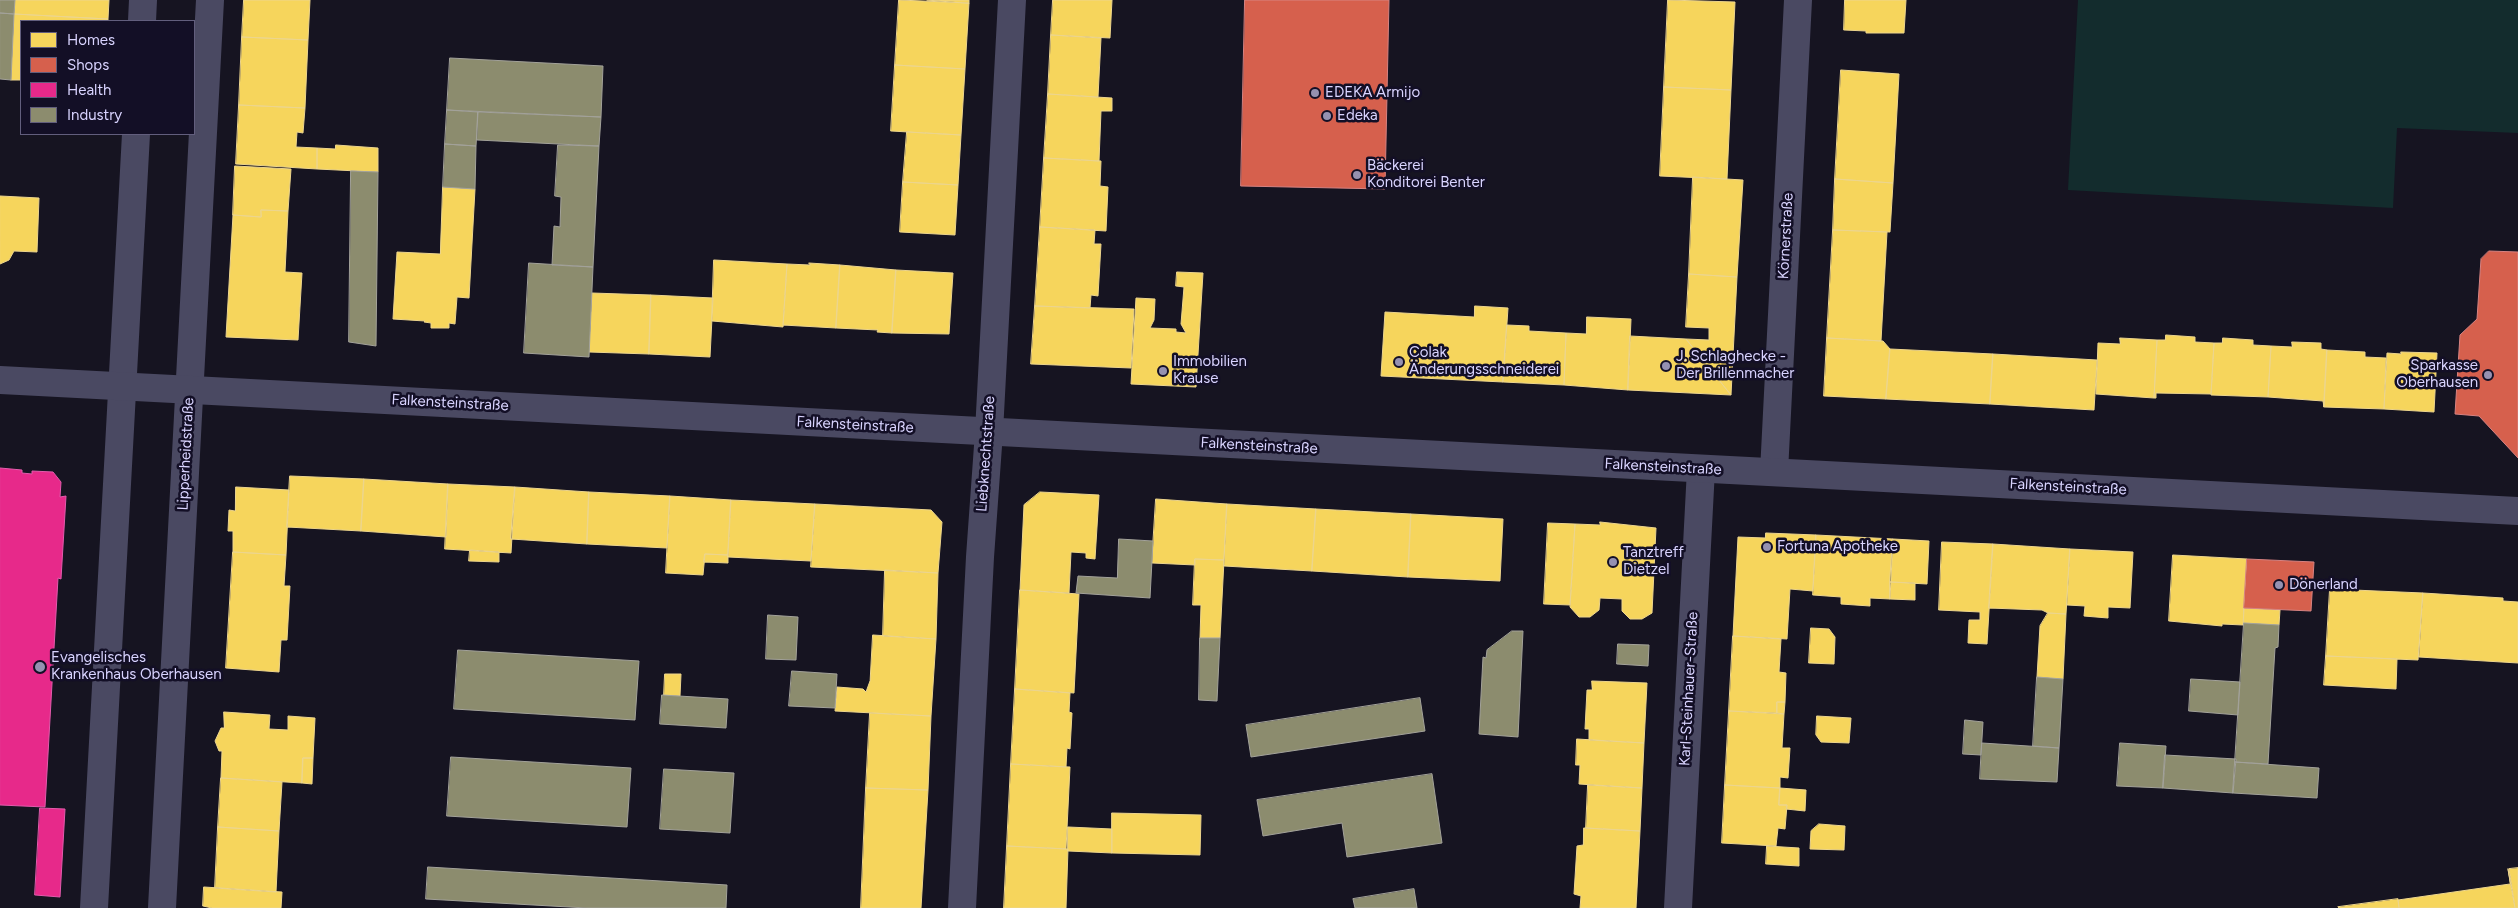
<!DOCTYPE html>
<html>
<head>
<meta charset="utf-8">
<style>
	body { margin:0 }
	#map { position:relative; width:2518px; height:908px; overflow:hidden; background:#161421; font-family:Figtree,sans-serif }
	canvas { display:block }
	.legend { position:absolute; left:20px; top:20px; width:175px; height:115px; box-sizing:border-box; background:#130f26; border:1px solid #625e7d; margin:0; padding:6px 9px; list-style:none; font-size:15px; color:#d9d4ff }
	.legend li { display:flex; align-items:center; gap:10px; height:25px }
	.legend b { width:25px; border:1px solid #625e7d }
</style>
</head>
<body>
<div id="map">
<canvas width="2518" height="908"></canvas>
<ul class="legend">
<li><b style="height:14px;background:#f6d55c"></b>Homes</li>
<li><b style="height:14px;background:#d6604d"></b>Shops</li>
<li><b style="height:14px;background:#e7298a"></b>Health</li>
<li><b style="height:14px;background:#8c8c6e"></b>Industry</li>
</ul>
</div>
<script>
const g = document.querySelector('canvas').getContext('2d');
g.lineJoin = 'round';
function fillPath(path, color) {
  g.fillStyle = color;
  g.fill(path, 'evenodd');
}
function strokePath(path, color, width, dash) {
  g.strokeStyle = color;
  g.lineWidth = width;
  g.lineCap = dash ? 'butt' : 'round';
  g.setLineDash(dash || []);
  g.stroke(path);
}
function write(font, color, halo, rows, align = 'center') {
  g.font = font + ' Figtree,sans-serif';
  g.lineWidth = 5;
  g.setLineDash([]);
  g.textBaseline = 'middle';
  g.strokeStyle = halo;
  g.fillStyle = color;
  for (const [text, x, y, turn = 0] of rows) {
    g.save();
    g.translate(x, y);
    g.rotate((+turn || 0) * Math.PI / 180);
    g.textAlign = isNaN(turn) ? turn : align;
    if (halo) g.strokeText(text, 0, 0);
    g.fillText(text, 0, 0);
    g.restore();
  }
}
fillPath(new Path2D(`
	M 2078,0 L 2518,0 L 2518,133 L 2397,128 L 2393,208 L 2068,190 Z`), '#132c2d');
const homes = new Path2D(`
	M 15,0 L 109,0 L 108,19 L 14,14 Z
	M 244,0 L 310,0 L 308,40 L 242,37 Z
	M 899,0 L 969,3 L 965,69 L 895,65 Z
	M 927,0 L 969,0 L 969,3 Z
	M 1053,0 L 1112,0 L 1110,38 L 1051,35 Z
	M 1668,0 L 1735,2 L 1731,90 L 1664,87 Z
	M 1845,0 L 1906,0 L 1904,33 L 1866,33 L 1866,31 L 1844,30 Z
	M 14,14 L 108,19 L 108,21 L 21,21 L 21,80 L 11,80 Z
	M 1051,35 L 1101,38 L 1098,97 L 1048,94 Z
	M 242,37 L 308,40 L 305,108 L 239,105 Z
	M 895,65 L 965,69 L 961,135 L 891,131 Z
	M 1841,70 L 1899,74 L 1893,183 L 1835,179 Z
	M 1664,87 L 1731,90 L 1727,179 L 1660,176 Z
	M 1048,94 L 1112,98 L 1112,111 L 1101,111 L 1099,161 L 1044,158 Z
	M 239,105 L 305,108 L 303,133 L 297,132 L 296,147 L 317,148 L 317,169 L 236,164 Z
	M 907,132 L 961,135 L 958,185 L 903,182 Z
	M 336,145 L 378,148 L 378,172 L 317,169 L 317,148 L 335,149 Z
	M 1044,158 L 1101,161 L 1100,186 L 1108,187 L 1106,231 L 1040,227 Z
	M 235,166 L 291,169 L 288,211 L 261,210 L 261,217 L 233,215 Z
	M 1693,177 L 1743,180 L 1737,277 L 1689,274 Z
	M 1835,179 L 1893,183 L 1890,232 L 1833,230 Z
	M 903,182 L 958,185 L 955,235 L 900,232 Z
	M 443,187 L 475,189 L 469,298 L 457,297 L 455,324 L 449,323 L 449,328 L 431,328 L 431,323 L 424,322 L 425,321 L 393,319 L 397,252 L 440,254 Z
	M 0,196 L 39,198 L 37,252 L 14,251 L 9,260 L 0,264 Z
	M 261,210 L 288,211 L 285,272 L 302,273 L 298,340 L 226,337 L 233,215 L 261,217 Z
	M 1040,227 L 1095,230 L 1094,244 L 1101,244 L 1098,296 L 1091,295 L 1090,308 L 1035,306 Z
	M 1833,230 L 1887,232 L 1881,341 L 1827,338 Z
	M 714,260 L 787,264 L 783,327 L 712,321 Z
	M 809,263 L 840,265 L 836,328 L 783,325 L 787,264 L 810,265 Z
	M 840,265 L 896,270 L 892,333 L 877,332 L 878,330 L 836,328 Z
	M 896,270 L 953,273 L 949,334 L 892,333 Z
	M 1177,272 L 1203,273 L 1196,387 L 1131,384 L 1136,298 L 1155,299 L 1154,320 L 1150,328 L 1176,329 L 1176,332 L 1186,333 L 1181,324 L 1184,287 L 1176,286 Z
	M 1689,274 L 1737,277 L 1731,395 L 1686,339 L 1709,340 L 1709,328 L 1686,327 Z
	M 592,293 L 651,295 L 649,354 L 589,352 Z
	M 651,295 L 713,298 L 710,357 L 649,354 Z
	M 1035,306 L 1134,309 L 1131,368 L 1031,364 Z
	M 1475,306 L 1508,308 L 1503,382 L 1381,376 L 1385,312 L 1474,317 Z
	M 1587,317 L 1631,319 L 1628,390 L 1564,385 L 1566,333 L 1586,334 Z
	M 1507,325 L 1529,326 L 1529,331 L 1566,333 L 1564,385 L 1503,382 Z
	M 2166,335 L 2195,337 L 2195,342 L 2214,343 L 2211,394 L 2156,393 L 2156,398 L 2154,398 L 2157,340 L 2165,340 Z
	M 1630,336 L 1686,339 L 1731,395 L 1628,390 Z
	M 1827,338 L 1883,341 L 1890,349 L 1886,399 L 1824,396 Z
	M 2120,338 L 2157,340 L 2154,398 L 2096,394 L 2098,343 L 2120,344 Z
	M 2223,338 L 2253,340 L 2253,345 L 2271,346 L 2268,397 L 2211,395 L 2214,343 L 2222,343 Z
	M 2292,342 L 2321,343 L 2321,349 L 2327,350 L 2324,407 L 2323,401 L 2268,397 L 2271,346 L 2292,347 Z
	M 1890,349 L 1993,354 L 1990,404 L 1886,399 Z
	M 2327,350 L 2365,352 L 2365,357 L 2386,358 L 2384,409 L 2324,407 Z
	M 2401,352 L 2437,353 L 2434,412 L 2384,409 L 2387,353 L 2401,354 Z
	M 1993,354 L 2097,360 L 2094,410 L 1990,404 Z
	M 290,476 L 364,479 L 361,531 L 287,527 Z
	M 364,479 L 448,484 L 446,537 L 361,531 Z
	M 448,484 L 515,487 L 511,553 L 445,549 Z
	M 236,487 L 289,490 L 286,555 L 233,552 L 233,531 L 228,531 L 229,510 L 235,511 Z
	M 515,487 L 589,492 L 587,544 L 511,539 Z
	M 589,492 L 670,496 L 667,548 L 587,544 Z
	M 1040,492 L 1099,495 L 1095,559 L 1086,558 L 1086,553 L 1071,552 L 1069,593 L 1020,590 L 1024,505 Z
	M 670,496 L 731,500 L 728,555 L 705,554 L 703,575 L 666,573 Z
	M 1156,499 L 1227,504 L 1224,560 L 1195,559 L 1195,565 L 1152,563 Z
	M 731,500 L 815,504 L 811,561 L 728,557 Z
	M 815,504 L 931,510 L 942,522 L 938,573 L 811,567 Z
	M 1227,504 L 1316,509 L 1312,571 L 1224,566 Z
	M 1316,509 L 1411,514 L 1408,577 L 1312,571 Z
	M 1411,514 L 1503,519 L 1500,581 L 1408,577 Z
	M 1600,522 L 1656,528 L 1652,613 L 1642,619 L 1630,619 L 1622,611 L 1622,599 L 1600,598 L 1599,610 L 1590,617 L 1579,617 L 1570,607 L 1575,524 L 1600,525 Z
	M 1548,523 L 1575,524 L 1570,605 L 1544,604 Z
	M 1766,533 L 1816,535 L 1813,591 L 1790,589 L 1787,639 L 1733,636 L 1738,537 L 1765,538 Z
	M 1816,535 L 1893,539 L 1890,599 L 1870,598 L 1870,606 L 1841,604 L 1841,597 L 1813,595 Z
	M 1893,539 L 1929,541 L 1927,584 L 1890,582 Z
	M 1942,542 L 1993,544 L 1987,644 L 1968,643 L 1969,620 L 1980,620 L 1980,612 L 1939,610 Z
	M 1993,544 L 2070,549 L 2066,614 L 2048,613 L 2042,610 L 1989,608 Z
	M 2070,549 L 2133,552 L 2130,608 L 2108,607 L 2108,618 L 2084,616 L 2085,606 L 2067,605 Z
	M 470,550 L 499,552 L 499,562 L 469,561 Z
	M 233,552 L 286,555 L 284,586 L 290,586 L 287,640 L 281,640 L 279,672 L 226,668 Z
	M 705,554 L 728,555 L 728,563 L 704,562 Z
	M 2173,555 L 2247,559 L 2243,625 L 2222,624 L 2222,626 L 2169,621 Z
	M 1195,559 L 1224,560 L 1220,638 L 1200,638 L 1201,605 L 1193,605 Z
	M 885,570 L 938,573 L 936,639 L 883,636 Z
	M 1890,582 L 1915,583 L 1915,600 L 1890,599 Z
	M 2330,589 L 2423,593 L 2418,660 L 2326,656 Z
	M 1020,590 L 1079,594 L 1074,693 L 1015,689 Z
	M 2423,593 L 2503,598 L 2503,601 L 2518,602 L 2518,663 L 2419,657 Z
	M 2244,608 L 2280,610 L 2279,625 L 2244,623 Z
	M 2048,613 L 2066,614 L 2063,679 L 2037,677 L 2040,626 Z
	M 1811,628 L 1829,629 L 1835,637 L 1834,664 L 1809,663 Z
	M 873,635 L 936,639 L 931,716 L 835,711 L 837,687 L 863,689 L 866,692 L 870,681 Z
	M 1733,636 L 1781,639 L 1779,672 L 1786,673 L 1785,702 L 1777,702 L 1777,713 L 1729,711 Z
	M 2326,656 L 2397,659 L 2396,689 L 2324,685 Z
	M 665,674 L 681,674 L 680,696 L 664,695 Z
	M 1592,681 L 1647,683 L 1644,743 L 1589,740 L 1589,729 L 1585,729 L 1587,690 L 1592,690 Z
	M 1015,689 L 1070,693 L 1069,712 L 1072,713 L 1070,749 L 1067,748 L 1066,767 L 1011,764 Z
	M 1777,702 L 1785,702 L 1784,714 L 1777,713 Z
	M 1729,711 L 1784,714 L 1782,748 L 1790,748 L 1788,778 L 1780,777 L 1780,788 L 1725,785 Z
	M 224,712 L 270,715 L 269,729 L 288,730 L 288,716 L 315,718 L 313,758 L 303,758 L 302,783 L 221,778 L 222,751 L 219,751 L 215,741 L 221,728 L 224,728 Z
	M 870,713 L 931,716 L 928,790 L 866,788 Z
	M 1817,716 L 1851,718 L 1849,743 L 1821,742 L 1816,735 Z
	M 1577,739 L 1644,743 L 1642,788 L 1579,784 L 1580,765 L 1576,765 Z
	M 303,758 L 313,758 L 312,784 L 302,783 Z
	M 1011,764 L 1070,767 L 1066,849 L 1007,846 Z
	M 221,778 L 282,782 L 279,831 L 218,827 Z
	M 1588,785 L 1642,788 L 1640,831 L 1586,828 Z
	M 1725,785 L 1780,788 L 1779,805 L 1787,805 L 1785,829 L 1778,828 L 1776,846 L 1722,843 Z
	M 866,788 L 928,790 L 921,908 L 861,908 Z
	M 1780,788 L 1806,790 L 1805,811 L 1786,809 L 1787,805 L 1779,805 Z
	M 1112,813 L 1201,815 L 1200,855 L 1112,853 Z
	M 1819,824 L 1845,826 L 1844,850 L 1810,849 L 1811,831 Z
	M 218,827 L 279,831 L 276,892 L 215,888 Z
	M 1068,827 L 1112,829 L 1112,853 L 1068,851 Z
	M 1584,828 L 1640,831 L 1636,908 L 1580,908 L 1581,896 L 1574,894 L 1577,846 L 1583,845 Z
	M 1007,846 L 1068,849 L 1066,908 L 1004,908 Z
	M 1767,846 L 1799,848 L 1799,866 L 1766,864 Z
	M 2518,868 L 2518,908 L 2515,908 L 2509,869 Z
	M 2508,869 L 2515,908 L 2399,908 L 2398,900 L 2510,884 Z
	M 204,887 L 282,892 L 281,908 L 212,908 L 203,906 Z
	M 2398,899 L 2399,908 L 2339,908 L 2338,907 Z`);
fillPath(homes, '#f6d55c');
strokePath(homes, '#edd58d', 1);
const shops = new Path2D(`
	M 1245,0 L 1389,0 L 1385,189 L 1241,186 Z
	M 2489,251 L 2518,252 L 2518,458 L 2479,416 L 2455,414 L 2460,335 L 2477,319 L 2481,259 Z
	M 2247,559 L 2314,562 L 2311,611 L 2244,608 Z`);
fillPath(shops, '#d6604d');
strokePath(shops, '#d78382', 1);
const health = new Path2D(`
	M 0,468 L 22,470 L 22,473 L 32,474 L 32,471 L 53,472 L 61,482 L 60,497 L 66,496 L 61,579 L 58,578 L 45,807 L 0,805 Z
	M 40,808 L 65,809 L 60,897 L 35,895 Z`);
fillPath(health, '#e7298a');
strokePath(health, '#e35cad', 1);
const industry = new Path2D(`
	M 0,0 L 15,0 L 14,14 L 0,13 Z
	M 0,13 L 14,14 L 11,80 L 0,79 Z
	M 450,58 L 603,66 L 601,117 L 447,110 Z
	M 447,110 L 478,112 L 476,146 L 445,144 Z
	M 478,112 L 601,117 L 599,146 L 477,140 Z
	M 445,144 L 476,146 L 475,189 L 443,187 Z
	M 558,145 L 599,146 L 593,267 L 552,265 L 554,226 L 560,227 L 561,197 L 555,196 Z
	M 351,171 L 378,172 L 376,346 L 349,342 Z
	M 529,263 L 593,267 L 589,357 L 524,353 Z
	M 1119,539 L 1153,541 L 1150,598 L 1076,593 L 1078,576 L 1117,578 Z
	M 768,615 L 798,617 L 796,660 L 766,659 Z
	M 2244,623 L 2279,625 L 2278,647 L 2275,648 L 2268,764 L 2235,762 Z
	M 1512,631 L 1523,631 L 1518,737 L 1479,734 L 1483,657 L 1486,658 L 1487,650 Z
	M 1200,638 L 1220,638 L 1217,701 L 1199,700 Z
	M 1618,644 L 1649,645 L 1648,666 L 1617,664 Z
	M 458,650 L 639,661 L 635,720 L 454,709 Z
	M 792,671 L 837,674 L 835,708 L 789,706 Z
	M 2037,677 L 2063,679 L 2059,748 L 2033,746 Z
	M 2191,679 L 2240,682 L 2238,715 L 2189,711 Z
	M 662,695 L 728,699 L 726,728 L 660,724 Z
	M 1420,698 L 1425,731 L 1251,757 L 1246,725 Z
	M 1965,720 L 1983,722 L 1981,755 L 1963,754 Z
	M 1982,743 L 2059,748 L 2057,782 L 1980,779 Z
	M 2120,743 L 2166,746 L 2163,788 L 2117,786 Z
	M 2165,755 L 2236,759 L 2233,793 L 2163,788 Z
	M 451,757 L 631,768 L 627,827 L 447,816 Z
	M 2235,762 L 2319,768 L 2317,798 L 2233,793 Z
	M 664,769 L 734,773 L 730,833 L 660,829 Z
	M 1432,774 L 1442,843 L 1347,857 L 1342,823 L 1263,836 L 1257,800 Z
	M 428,867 L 727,885 L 726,908 L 587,908 L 426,899 Z
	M 1414,889 L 1417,908 L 1355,908 L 1353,899 Z`);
fillPath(industry, '#8c8c6e');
strokePath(industry, '#a3a29a', 1);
strokePath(new Path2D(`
	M 142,21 L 143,0
	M 1774,472 L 1798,0
	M 94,908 L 136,134
	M 162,908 L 210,0
	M 962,908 L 980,557 L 989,432
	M 1678,908 L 1701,469`), '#4a4962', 28);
strokePath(new Path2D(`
	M 0,380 L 2518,511
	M 989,432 L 1012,0`), '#4a4962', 28);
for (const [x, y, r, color] of [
	[1315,93,5,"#9591b1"],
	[1327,116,5,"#9591b1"],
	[1357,175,5,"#9591b1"],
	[1399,362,5,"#9591b1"],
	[1666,366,5,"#9591b1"],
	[1163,371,5,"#9591b1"],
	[2488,375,5,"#9591b1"],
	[1767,547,5,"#9591b1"],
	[1613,562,5,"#9591b1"],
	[2279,585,5,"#9591b1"],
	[40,667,6,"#9591b1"]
]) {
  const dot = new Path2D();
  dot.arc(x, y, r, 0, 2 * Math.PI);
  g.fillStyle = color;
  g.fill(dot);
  strokePath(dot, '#130f26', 2);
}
write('15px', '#d9d4ff', '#130f26', [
	["EDEKA Armijo",1325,93],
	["Edeka",1337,116],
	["Bäckerei",1367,166],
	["Konditorei Benter",1367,183],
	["Colak",1409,353],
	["Änderungsschneiderei",1409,370],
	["J. Schlaghecke -",1676,357],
	["Der Brillenmacher",1676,374],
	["Immobilien",1173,362],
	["Krause",1173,379],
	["Sparkasse",2478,366,"right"],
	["Oberhausen",2478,383,"right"],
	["Fortuna Apotheke",1777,547],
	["Tanztreff",1623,553],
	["Dietzel",1623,570],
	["Dönerland",2289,585],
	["Evangelisches",51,658],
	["Krankenhaus Oberhausen",51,675]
], 'left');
write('15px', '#d9d4ff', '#130f26', [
	["Körnerstraße",1786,236,-87],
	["Falkensteinstraße",450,403,3],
	["Falkensteinstraße",855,425,3],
	["Falkensteinstraße",1259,446,3],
	["Lipperheidstraße",186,454,-87],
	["Liebknechtstraße",986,454,-86],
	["Falkensteinstraße",1663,467,3],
	["Falkensteinstraße",2068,487,3],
	["Karl-Steinhauer-Straße",1689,689,-87]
]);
</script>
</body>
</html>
